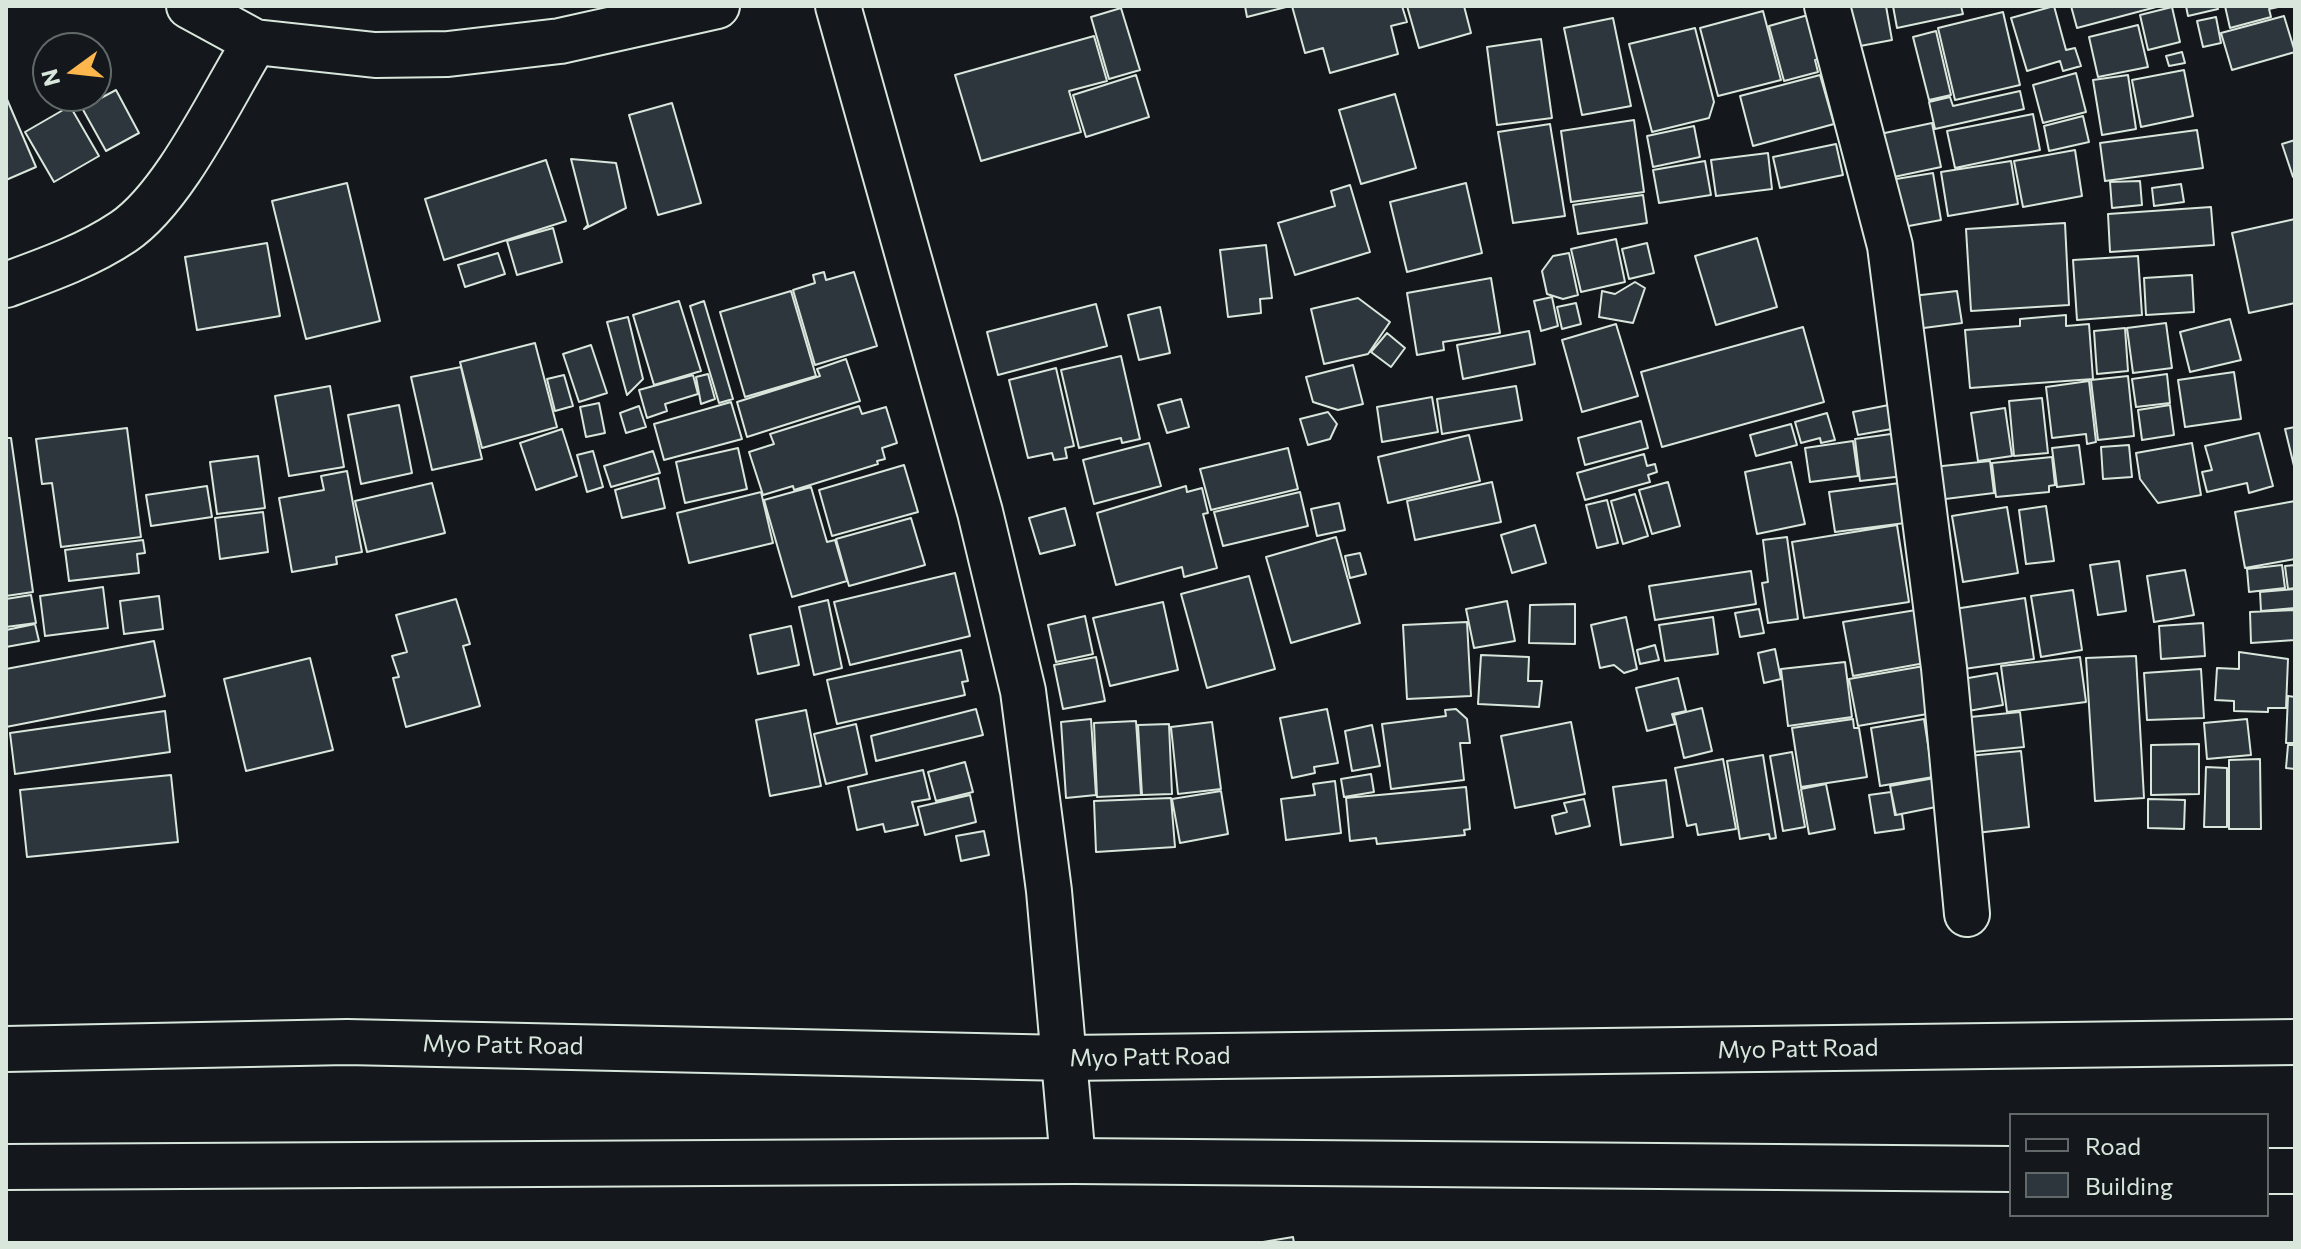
<!DOCTYPE html>
<html>
<head>
<meta charset="utf-8">
<style>
	body { margin:0 }
	#map { position:relative; width:2301px; height:1249px; overflow:hidden; background:#14181c; font-family:Commissioner,sans-serif }
	canvas { display:block }
	.frame { position:absolute; inset:0; border:8px solid #d8e6dc; pointer-events:none }
	.legend { position:absolute; left:2009px; top:1113px; width:260px; height:104px; box-sizing:border-box; background:#14181c; border:2px solid #626a69; margin:0; padding:10px 14px; list-style:none; font-size:24px; color:#d8e6dc }
	.legend li { display:flex; align-items:center; gap:16px; height:40px }
	.legend b { width:40px; border:2px solid #626a69 }
	.north { position:absolute; left:32px; top:32px; width:80px; height:80px; box-sizing:border-box; background:#14181c; border:2px solid #626a69; border-radius:50%; rotate:255deg; font-size:22px; font-weight:700; line-height:32px; text-align:center; color:#d8e6dc }
	.north::after { content:''; display:block; margin:auto; width:28px; height:36px; background:#ffb74d; clip-path:polygon(50% 0,100% 100%,50% 72%,0 100%) }
</style>
</head>
<body>
<div id="map">
<canvas width="2301" height="1249"></canvas>
<div class="frame"></div>
<ul class="legend">
<li><b style="height:10px;background:#14181c"></b>Road</li>
<li><b style="height:22px;background:#2c363c"></b>Building</li>
</ul>
<div class="north">N</div>
</div>
<script>
const g = document.querySelector('canvas').getContext('2d');
g.lineJoin = 'round';
function fillPath(path, color) {
  g.fillStyle = color;
  g.fill(path, 'evenodd');
}
function strokePath(path, color, width, dash) {
  g.strokeStyle = color;
  g.lineWidth = width;
  g.lineCap = dash ? 'butt' : 'round';
  g.setLineDash(dash || []);
  g.stroke(path);
}
function write(font, color, halo, rows, align = 'center') {
  g.font = font + ' Commissioner,sans-serif';
  g.lineWidth = 6;
  g.setLineDash([]);
  g.textBaseline = 'middle';
  g.strokeStyle = halo;
  g.fillStyle = color;
  for (const [text, x, y, turn = 0] of rows) {
    g.save();
    g.translate(x, y);
    g.rotate((+turn || 0) * Math.PI / 180);
    g.textAlign = isNaN(turn) ? turn : align;
    if (halo) g.strokeText(text, 0, 0);
    g.fillText(text, 0, 0);
    g.restore();
  }
}
const building = new Path2D(`
	M 1245,6 L 1286,6 L 1286,7 L 1247,17 Z
	M 1292,6 L 1402,6 L 1407,22 L 1391,26 L 1398,54 L 1330,73 L 1323,48 L 1305,53 Z
	M 1407,6 L 1464,6 L 1471,33 L 1419,48 Z
	M 1848,6 L 1886,6 L 1892,40 L 1855,47 Z
	M 1893,6 L 1961,6 L 1963,14 L 1897,28 Z
	M 2054,6 L 2066,50 L 2075,48 L 2081,66 L 2063,71 L 2060,61 L 2027,71 L 2011,18 Z
	M 2071,6 L 2160,6 L 2077,28 Z
	M 2186,6 L 2217,6 L 2218,9 L 2188,16 Z
	M 2225,6 L 2278,6 L 2278,7 L 2269,9 L 2271,17 L 2230,28 Z
	M 2172,7 L 2180,42 L 2148,50 L 2140,15 Z
	M 1121,8 L 1140,70 L 1109,79 L 1091,17 Z
	M 1763,11 L 1781,80 L 1718,96 L 1700,28 Z
	M 2003,12 L 2020,85 L 1955,100 L 1938,28 Z
	M 1808,15 L 1819,59 L 1815,60 L 1818,72 L 1784,81 L 1769,26 Z
	M 2284,16 L 2295,52 L 2232,70 L 2221,33 Z
	M 2216,17 L 2221,43 L 2203,47 L 2197,21 Z
	M 1613,18 L 1631,106 L 1582,115 L 1564,28 Z
	M 2138,25 L 2148,67 L 2098,77 L 2089,37 Z
	M 1695,28 L 1714,102 L 1709,118 L 1652,132 L 1629,44 Z
	M 1936,31 L 1951,95 L 1929,100 L 1913,37 Z
	M 1094,36 L 1107,81 L 1069,91 L 1081,132 L 981,161 L 955,75 Z
	M 1541,39 L 1552,118 L 1497,125 L 1487,47 Z
	M 2182,52 L 2185,63 L 2169,66 L 2166,56 Z
	M 2184,70 L 2193,116 L 2141,127 L 2132,80 Z
	M 2076,73 L 2086,112 L 2043,123 L 2033,85 Z
	M 1136,75 L 1149,117 L 1086,137 L 1073,95 Z
	M 1820,75 L 1834,124 L 1753,146 L 1740,96 Z
	M 2128,75 L 2136,129 L 2102,135 L 2093,80 Z
	M 116,90 L 139,133 L 106,151 L 82,108 Z
	M 2020,91 L 2024,109 L 1935,129 L 1929,102 L 1950,97 L 1953,106 Z
	M 1395,94 L 1416,168 L 1361,184 L 1339,110 Z
	M 6,97 L 36,167 L 6,180 Z
	M 672,103 L 701,203 L 658,215 L 629,115 Z
	M 70,106 L 99,156 L 54,182 L 25,132 Z
	M 2033,114 L 2040,150 L 1955,168 L 1947,131 Z
	M 2083,116 L 2089,142 L 2049,151 L 2044,126 Z
	M 1634,120 L 1644,192 L 1571,202 L 1561,131 Z
	M 1932,123 L 1941,167 L 1889,178 L 1880,134 Z
	M 1550,124 L 1565,216 L 1513,223 L 1498,132 Z
	M 1694,126 L 1700,157 L 1653,167 L 1647,136 Z
	M 2197,130 L 2203,168 L 2105,181 L 2100,143 Z
	M 2295,140 L 2295,177 L 2293,177 L 2282,144 Z
	M 1836,144 L 1843,175 L 1780,188 L 1773,157 Z
	M 2075,150 L 2082,196 L 2023,207 L 2014,161 Z
	M 1768,153 L 1772,189 L 1716,196 L 1711,160 Z
	M 571,159 L 616,163 L 626,208 L 584,229 L 588,225 Z
	M 546,160 L 566,221 L 444,260 L 425,199 Z
	M 1705,161 L 1711,195 L 1659,203 L 1653,170 Z
	M 2011,161 L 2018,204 L 1948,216 L 1941,172 Z
	M 1933,173 L 1941,220 L 1898,228 L 1890,180 Z
	M 2140,181 L 2142,205 L 2112,208 L 2110,182 Z
	M 347,183 L 380,321 L 306,339 L 272,201 Z
	M 1466,183 L 1482,253 L 1407,272 L 1390,202 Z
	M 2181,184 L 2184,202 L 2154,206 L 2152,188 Z
	M 1350,185 L 1370,252 L 1295,275 L 1278,223 L 1335,206 L 1331,191 Z
	M 1643,195 L 1647,223 L 1578,234 L 1573,205 Z
	M 2211,207 L 2214,245 L 2110,252 L 2108,214 Z
	M 2295,219 L 2295,303 L 2249,313 L 2232,233 Z
	M 2065,223 L 2069,305 L 1971,311 L 1966,229 Z
	M 553,228 L 562,262 L 517,275 L 507,241 Z
	M 1757,238 L 1777,307 L 1716,325 L 1695,256 Z
	M 1616,239 L 1625,282 L 1581,292 L 1571,249 Z
	M 267,243 L 280,316 L 197,330 L 185,257 Z
	M 1647,243 L 1654,273 L 1629,279 L 1622,249 Z
	M 1266,245 L 1272,298 L 1260,299 L 1261,313 L 1228,317 L 1220,250 Z
	M 498,253 L 505,274 L 465,287 L 458,265 Z
	M 1569,253 L 1578,295 L 1563,299 L 1547,294 L 1542,271 L 1553,256 Z
	M 2138,256 L 2142,315 L 2077,320 L 2073,260 Z
	M 824,272 L 826,280 L 854,272 L 877,346 L 815,365 L 793,290 L 815,283 L 813,275 Z
	M 2192,275 L 2194,312 L 2146,315 L 2144,278 Z
	M 1491,278 L 1500,333 L 1443,342 L 1444,350 L 1417,355 L 1407,293 Z
	M 1635,282 L 1645,288 L 1633,323 L 1599,317 L 1602,291 L 1615,294 Z
	M 791,291 L 816,376 L 745,397 L 720,312 Z
	M 1957,291 L 1962,323 L 1916,329 L 1912,296 Z
	M 1552,297 L 1558,326 L 1541,331 L 1534,301 Z
	M 1358,298 L 1390,322 L 1368,354 L 1324,364 L 1311,309 Z
	M 679,301 L 701,371 L 654,385 L 633,315 Z
	M 704,301 L 733,399 L 719,403 L 690,306 Z
	M 1576,303 L 1581,324 L 1562,329 L 1557,307 Z
	M 1096,304 L 1107,346 L 998,375 L 987,332 Z
	M 1160,307 L 1170,353 L 1139,360 L 1128,315 Z
	M 2066,315 L 2066,326 L 2089,324 L 2093,379 L 1970,388 L 1965,330 L 2020,326 L 2020,319 Z
	M 628,317 L 643,379 L 627,395 L 607,322 Z
	M 2230,319 L 2241,360 L 2190,372 L 2180,332 Z
	M 2166,323 L 2172,368 L 2133,373 L 2127,328 Z
	M 1616,324 L 1638,396 L 1582,412 L 1562,340 Z
	M 1803,327 L 1824,402 L 1662,447 L 1641,372 Z
	M 2125,328 L 2128,371 L 2097,374 L 2094,331 Z
	M 1529,331 L 1535,364 L 1463,379 L 1457,345 Z
	M 1387,333 L 1405,348 L 1391,367 L 1371,352 Z
	M 535,343 L 557,427 L 482,448 L 460,362 Z
	M 591,345 L 607,393 L 579,402 L 563,354 Z
	M 1121,356 L 1140,439 L 1122,443 L 1121,438 L 1079,448 L 1061,370 Z
	M 846,359 L 860,401 L 747,437 L 737,402 L 820,376 L 817,369 Z
	M 1353,365 L 1363,404 L 1338,410 L 1313,402 L 1306,377 Z
	M 461,367 L 482,459 L 432,470 L 411,377 Z
	M 1056,368 L 1074,446 L 1065,448 L 1067,458 L 1054,460 L 1052,453 L 1028,458 L 1009,380 Z
	M 2234,372 L 2241,419 L 2185,427 L 2178,380 Z
	M 708,374 L 715,399 L 701,404 L 696,377 Z
	M 2167,374 L 2170,403 L 2136,407 L 2132,379 Z
	M 564,375 L 573,406 L 555,411 L 547,379 Z
	M 693,375 L 698,394 L 665,404 L 667,411 L 647,418 L 639,390 Z
	M 2128,376 L 2134,436 L 2098,440 L 2091,380 Z
	M 2089,381 L 2096,442 L 2087,444 L 2086,434 L 2052,438 L 2046,387 Z
	M 330,386 L 344,467 L 289,476 L 275,396 Z
	M 1516,386 L 1522,420 L 1442,434 L 1437,399 Z
	M 1432,397 L 1438,432 L 1382,442 L 1377,407 Z
	M 2042,398 L 2048,453 L 2014,456 L 2009,401 Z
	M 1181,399 L 1189,427 L 1167,433 L 1158,405 Z
	M 731,402 L 742,439 L 664,460 L 654,424 Z
	M 599,403 L 605,433 L 586,437 L 580,407 Z
	M 1899,403 L 1903,427 L 1858,435 L 1853,412 Z
	M 399,405 L 412,473 L 361,484 L 348,415 Z
	M 2170,405 L 2174,435 L 2142,440 L 2138,410 Z
	M 639,406 L 646,427 L 626,433 L 620,413 Z
	M 859,406 L 862,414 L 886,407 L 897,443 L 882,448 L 885,459 L 877,461 L 878,464 L 794,490 L 793,486 L 763,495 L 749,452 L 774,444 L 770,434 Z
	M 2005,408 L 2012,456 L 1978,461 L 1971,413 Z
	M 1328,412 L 1337,424 L 1330,439 L 1308,445 L 1300,419 Z
	M 1827,413 L 1835,440 L 1821,443 L 1820,438 L 1801,443 L 1795,422 Z
	M 1641,421 L 1648,448 L 1585,465 L 1578,438 Z
	M 1791,424 L 1797,445 L 1756,456 L 1750,435 Z
	M 2295,427 L 2295,466 L 2294,466 L 2285,429 Z
	M 127,428 L 141,537 L 61,547 L 52,483 L 42,484 L 36,439 Z
	M 562,429 L 577,476 L 536,490 L 520,443 Z
	M 1898,433 L 1904,476 L 1860,481 L 1855,439 Z
	M 2259,433 L 2273,486 L 2249,493 L 2247,483 L 2207,492 L 2202,472 L 2212,470 L 2205,446 Z
	M 1469,435 L 1480,481 L 1388,503 L 1378,457 Z
	M 6,438 L 11,438 L 33,592 L 6,596 Z
	M 1853,441 L 1858,476 L 1810,482 L 1805,448 Z
	M 1149,443 L 1161,486 L 1094,504 L 1083,460 Z
	M 2192,443 L 2201,495 L 2158,503 L 2140,479 L 2136,453 Z
	M 2079,445 L 2084,484 L 2057,487 L 2052,448 Z
	M 2129,445 L 2132,477 L 2103,479 L 2101,447 Z
	M 738,448 L 747,489 L 685,503 L 676,462 Z
	M 1288,448 L 1298,489 L 1211,510 L 1200,469 Z
	M 593,451 L 603,487 L 587,492 L 577,455 Z
	M 653,451 L 660,473 L 611,487 L 604,466 Z
	M 1644,454 L 1647,466 L 1655,464 L 1657,472 L 1648,475 L 1650,482 L 1585,500 L 1577,473 Z
	M 258,456 L 265,508 L 217,514 L 210,462 Z
	M 2052,457 L 2055,485 L 2049,486 L 2049,492 L 1996,497 L 1992,463 Z
	M 1990,461 L 1994,493 L 1937,500 L 1933,467 Z
	M 1791,462 L 1805,524 L 1757,534 L 1745,472 Z
	M 904,465 L 918,512 L 832,536 L 819,490 Z
	M 347,471 L 362,552 L 336,557 L 337,564 L 292,572 L 279,498 L 324,490 L 321,476 Z
	M 658,478 L 665,508 L 622,518 L 615,490 Z
	M 1492,482 L 1501,522 L 1415,540 L 1407,501 Z
	M 1668,482 L 1680,526 L 1652,534 L 1639,490 Z
	M 432,483 L 445,533 L 367,552 L 355,501 Z
	M 1900,483 L 1905,523 L 1835,532 L 1829,492 Z
	M 207,486 L 212,517 L 151,526 L 146,495 Z
	M 1186,486 L 1187,492 L 1202,488 L 1208,513 L 1203,514 L 1217,568 L 1184,577 L 1182,567 L 1116,585 L 1097,513 Z
	M 811,487 L 827,542 L 835,540 L 847,581 L 792,597 L 764,500 Z
	M 761,492 L 773,543 L 689,563 L 677,513 Z
	M 1300,492 L 1308,526 L 1223,546 L 1214,512 Z
	M 1635,494 L 1648,536 L 1623,544 L 1611,501 Z
	M 1607,500 L 1618,543 L 1597,548 L 1586,505 Z
	M 2295,501 L 2295,559 L 2245,568 L 2235,512 Z
	M 1339,503 L 1345,530 L 1317,536 L 1311,509 Z
	M 2046,506 L 2054,561 L 2026,564 L 2019,510 Z
	M 2007,507 L 2018,573 L 1963,582 L 1952,516 Z
	M 1065,508 L 1075,545 L 1040,554 L 1029,518 Z
	M 263,512 L 268,552 L 220,559 L 215,518 Z
	M 911,518 L 925,565 L 849,586 L 836,539 Z
	M 1535,525 L 1546,563 L 1512,573 L 1501,535 Z
	M 1897,525 L 1909,602 L 1804,618 L 1792,542 Z
	M 1336,537 L 1360,623 L 1291,643 L 1266,557 Z
	M 1787,537 L 1798,619 L 1768,623 L 1762,583 L 1768,582 L 1763,540 Z
	M 143,540 L 145,553 L 137,554 L 139,573 L 69,581 L 65,550 Z
	M 1360,553 L 1366,574 L 1350,578 L 1345,556 Z
	M 2119,561 L 2126,611 L 2098,615 L 2090,565 Z
	M 2282,565 L 2285,588 L 2249,592 L 2247,569 Z
	M 2295,565 L 2295,588 L 2288,589 L 2285,566 Z
	M 2185,570 L 2194,615 L 2154,622 L 2147,576 Z
	M 1751,571 L 1756,604 L 1655,620 L 1649,586 Z
	M 955,573 L 970,636 L 850,665 L 834,602 Z
	M 1249,576 L 1275,669 L 1207,688 L 1181,594 Z
	M 103,587 L 108,628 L 45,636 L 40,596 Z
	M 2295,589 L 2295,608 L 2261,611 L 2260,592 Z
	M 2073,590 L 2082,650 L 2041,657 L 2031,596 Z
	M 31,595 L 36,623 L 6,627 L 6,599 Z
	M 159,596 L 163,629 L 124,634 L 120,601 Z
	M 2025,598 L 2034,659 L 1957,670 L 1948,610 Z
	M 456,599 L 470,644 L 463,646 L 480,706 L 406,727 L 393,678 L 399,677 L 392,656 L 407,652 L 396,615 Z
	M 828,600 L 842,668 L 814,675 L 799,607 Z
	M 1507,601 L 1515,641 L 1474,648 L 1466,609 Z
	M 1163,602 L 1178,670 L 1110,686 L 1093,618 Z
	M 1575,604 L 1575,644 L 1529,643 L 1530,605 Z
	M 1759,609 L 1764,633 L 1740,637 L 1735,613 Z
	M 1916,610 L 1925,663 L 1853,676 L 1843,622 Z
	M 2295,610 L 2295,640 L 2251,643 L 2250,612 Z
	M 1085,616 L 1093,654 L 1056,662 L 1048,625 Z
	M 1626,617 L 1637,669 L 1624,673 L 1614,665 L 1600,668 L 1591,625 Z
	M 1713,617 L 1718,654 L 1665,661 L 1659,625 Z
	M 1467,622 L 1471,696 L 1407,699 L 1403,625 Z
	M 2203,623 L 2205,656 L 2161,659 L 2159,626 Z
	M 35,624 L 39,641 L 6,647 L 6,630 Z
	M 791,626 L 799,665 L 758,674 L 750,635 Z
	M 154,641 L 165,696 L 6,727 L 6,669 Z
	M 1655,645 L 1659,660 L 1640,664 L 1637,650 Z
	M 1775,649 L 1781,679 L 1764,683 L 1758,653 Z
	M 961,650 L 968,681 L 962,682 L 965,695 L 837,724 L 827,680 Z
	M 2239,652 L 2288,659 L 2286,708 L 2268,708 L 2268,712 L 2234,711 L 2234,701 L 2215,700 L 2217,668 L 2239,669 Z
	M 1481,655 L 1529,657 L 1528,681 L 1542,681 L 1539,707 L 1478,704 Z
	M 2136,656 L 2144,798 L 2095,801 L 2086,658 Z
	M 1096,657 L 1105,701 L 1063,709 L 1054,665 Z
	M 2080,657 L 2086,702 L 2007,712 L 2001,666 Z
	M 310,658 L 333,750 L 246,771 L 224,679 Z
	M 1845,662 L 1852,717 L 1788,726 L 1781,669 Z
	M 1924,666 L 1933,713 L 1858,726 L 1849,679 Z
	M 2201,669 L 2204,718 L 2147,720 L 2144,673 Z
	M 1997,673 L 2003,705 L 1962,712 L 1957,680 Z
	M 1678,678 L 1686,711 L 1672,714 L 1675,724 L 1647,731 L 1636,688 Z
	M 2288,696 L 2295,697 L 2295,743 L 2286,743 Z
	M 1702,708 L 1712,751 L 1684,758 L 1674,715 Z
	M 976,709 L 983,735 L 876,761 L 871,736 Z
	M 1327,709 L 1338,763 L 1314,767 L 1315,773 L 1292,778 L 1280,718 Z
	M 1456,709 L 1467,719 L 1470,743 L 1460,743 L 1464,780 L 1391,789 L 1382,724 L 1446,716 L 1445,710 Z
	M 806,710 L 821,786 L 770,796 L 756,720 Z
	M 165,711 L 170,752 L 15,774 L 10,733 Z
	M 2020,712 L 2024,747 L 1973,752 L 1970,717 Z
	M 1091,719 L 1096,795 L 1066,798 L 1061,722 Z
	M 1853,719 L 1854,728 L 1859,728 L 1867,777 L 1801,787 L 1792,728 Z
	M 1924,719 L 1933,777 L 1880,786 L 1871,728 Z
	M 2247,719 L 2251,755 L 2207,759 L 2204,723 Z
	M 1136,721 L 1141,795 L 1097,797 L 1094,723 Z
	M 1212,722 L 1221,789 L 1178,794 L 1171,727 Z
	M 1571,722 L 1585,794 L 1515,808 L 1501,736 Z
	M 856,724 L 867,774 L 826,784 L 814,734 Z
	M 1169,724 L 1172,794 L 1142,795 L 1138,725 Z
	M 1372,725 L 1380,766 L 1352,771 L 1345,731 Z
	M 2199,744 L 2199,794 L 2151,795 L 2151,745 Z
	M 2288,745 L 2295,745 L 2295,769 L 2286,768 Z
	M 2021,751 L 2029,827 L 1976,833 L 1968,756 Z
	M 1792,752 L 1805,827 L 1783,831 L 1770,756 Z
	M 1763,755 L 1776,838 L 1770,839 L 1769,834 L 1740,839 L 1727,761 Z
	M 1723,759 L 1736,829 L 1698,835 L 1696,824 L 1687,826 L 1675,768 Z
	M 2260,759 L 2261,829 L 2229,829 L 2229,760 Z
	M 965,762 L 973,792 L 936,801 L 928,772 Z
	M 2206,767 L 2227,768 L 2227,827 L 2204,827 Z
	M 923,770 L 930,799 L 912,802 L 918,825 L 885,832 L 883,824 L 857,830 L 848,787 Z
	M 1371,774 L 1374,792 L 1344,797 L 1341,779 Z
	M 171,775 L 178,842 L 27,857 L 20,790 Z
	M 1940,777 L 1941,806 L 1896,815 L 1890,786 Z
	M 1666,780 L 1673,837 L 1621,845 L 1613,787 Z
	M 1335,781 L 1341,833 L 1286,840 L 1281,799 L 1315,795 L 1313,784 Z
	M 1826,784 L 1835,829 L 1809,834 L 1801,789 Z
	M 1466,787 L 1470,829 L 1464,830 L 1465,835 L 1377,844 L 1376,838 L 1350,841 L 1346,798 Z
	M 1221,791 L 1228,834 L 1180,843 L 1172,799 Z
	M 1891,792 L 1895,815 L 1902,814 L 1904,829 L 1875,833 L 1869,795 Z
	M 970,795 L 976,822 L 925,835 L 918,807 Z
	M 1171,798 L 1175,847 L 1096,852 L 1094,801 Z
	M 1584,799 L 1590,826 L 1556,834 L 1552,816 L 1567,812 L 1564,803 Z
	M 2148,799 L 2185,800 L 2184,829 L 2148,828 Z
	M 984,831 L 989,855 L 961,861 L 956,836 Z
	M 1293,1237 L 1294,1243 L 1264,1243 L 1263,1242 Z`);
fillPath(building, '#2c363c');
strokePath(building, '#d8e6dc', 2);
const minor = new Path2D(`
	M 838,6 L 980,512 L 1023,691 L 1049,891 L 1073,1161
	M 1827,6 L 1890,246 L 1944,668 L 1967,914
	M 6,285 C 47,270 87,256 123,232 C 175,197 221,97 255,42`);
const tertiary = new Path2D(`
	M 189,6 L 255,42 L 375,55 L 448,54 L 560,41 L 717,6`);
const secondary = new Path2D(`
	M 6,1049 L 347,1042 L 1066,1058 L 2295,1042
	M 6,1167 L 1073,1161 L 2011,1169
	M 2267,1171 L 2295,1171`);
strokePath(minor, '#d8e6dc', 48);
strokePath(tertiary, '#d8e6dc', 48);
strokePath(secondary, '#d8e6dc', 48);
strokePath(minor, '#14181c', 44);
strokePath(tertiary, '#14181c', 44);
strokePath(secondary, '#14181c', 44);
write('24px', '#d8e6dc', '#14181c', [
	["Myo Patt Road",503,1045,1],
	["Myo Patt Road",1798,1049,-1],
	["Myo Patt Road",1150,1057,-1]
]);
</script>
</body>
</html>
